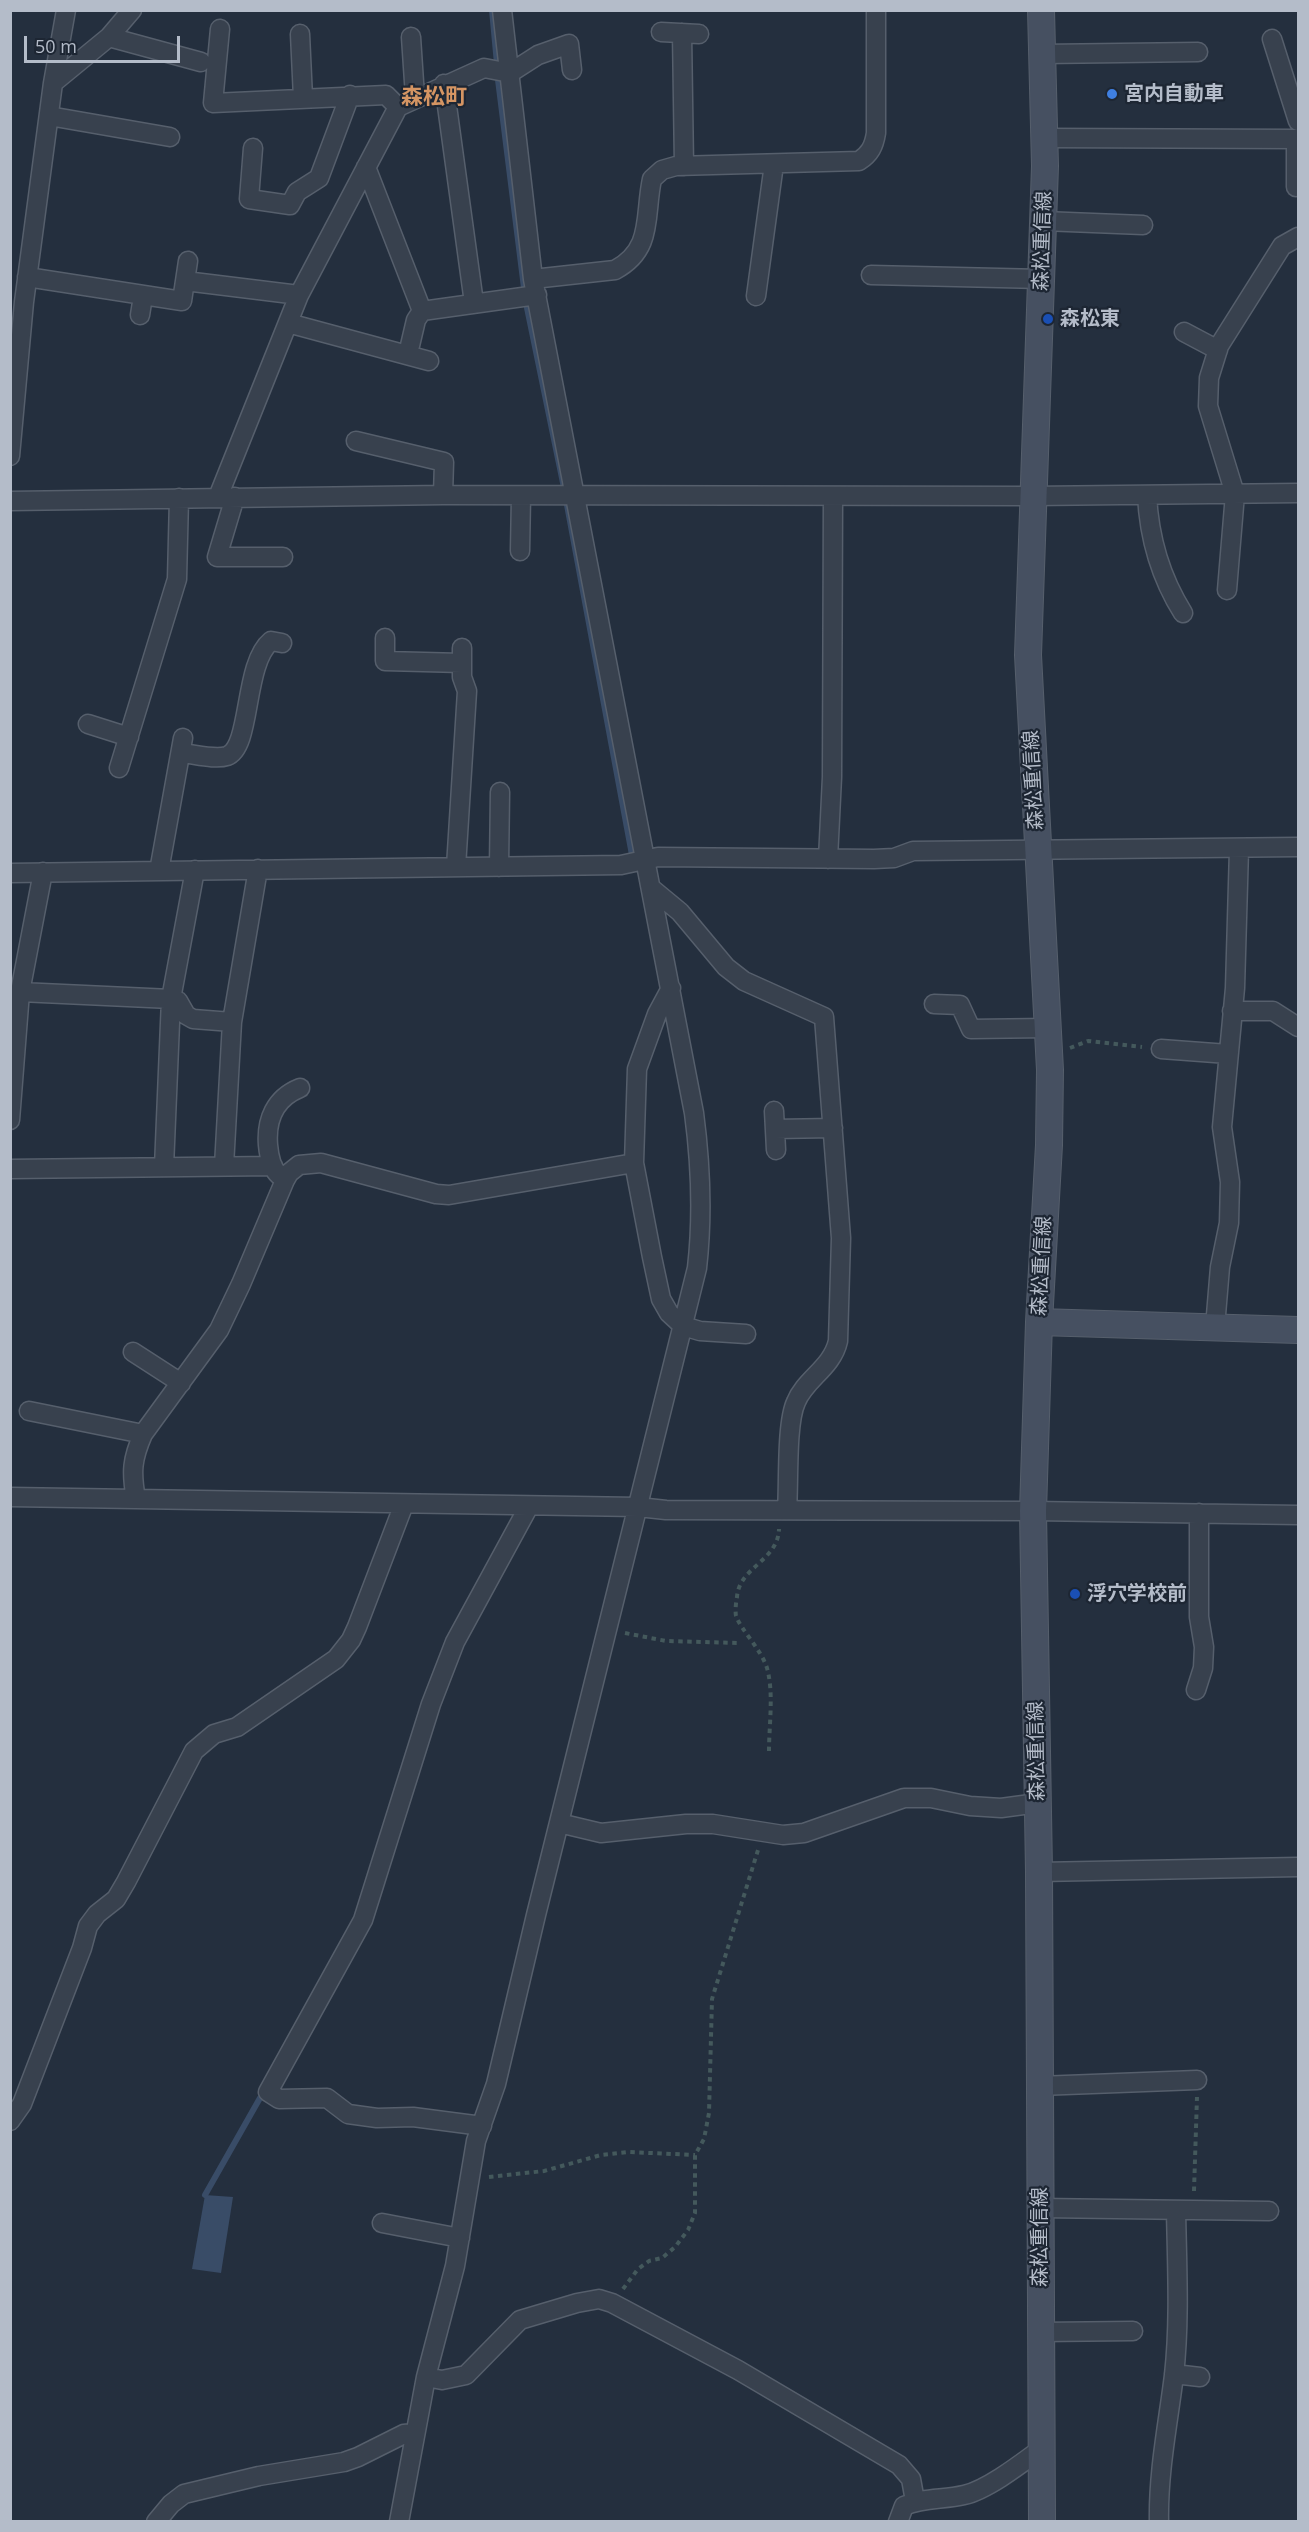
<!DOCTYPE html>
<html>
<head>
<meta charset="utf-8">
<style>
	body { margin:0 }
	#map { position:relative; width:1309px; height:2532px; overflow:hidden; background:#242f3e; font-family:"Open Sans",sans-serif }
	canvas { display:block }
	.frame { position:absolute; inset:0; border:12px solid #b4bcc9; pointer-events:none }
	.scale { position:absolute; left:24px; top:36px; width:156px; height:27px; box-sizing:border-box; border:3px solid #b4bcc9; border-top:0; padding-left:8px; font-size:18px; line-height:21px; white-space:nowrap; color:#b4bcc9; -webkit-text-stroke:4px #1d2633; paint-order:stroke }
</style>
</head>
<body>
<div id="map">
<canvas width="1309" height="2532"></canvas>
<div class="frame"></div>
<div class="scale">50 m</div>
</div>
<script>
const g = document.querySelector('canvas').getContext('2d');
g.lineJoin = 'round';
function fillPath(path, color) {
  g.fillStyle = color;
  g.fill(path, 'evenodd');
}
function strokePath(path, color, width, dash) {
  g.strokeStyle = color;
  g.lineWidth = width;
  g.lineCap = dash ? 'butt' : 'round';
  g.setLineDash(dash || []);
  g.stroke(path);
}
function write(font, color, halo, rows, align = 'center') {
  g.font = font + ' "Open Sans","Noto Sans JP",sans-serif';
  g.lineWidth = 4.5;
  g.setLineDash([]);
  g.textBaseline = 'middle';
  g.strokeStyle = halo;
  g.fillStyle = color;
  for (const [text, x, y, turn = 0] of rows) {
    g.save();
    g.translate(x, y);
    g.rotate((+turn || 0) * Math.PI / 180);
    g.textAlign = isNaN(turn) ? turn : align;
    if (halo) g.strokeText(text, 0, 0);
    g.fillText(text, 0, 0);
    g.restore();
  }
}
fillPath(new Path2D(`
	M 205,2195 L 233,2197 L 221,2273 L 192,2269 Z`), '#394c67');
strokePath(new Path2D(`
	M 492,10 L 497,64
	M 498,80 L 524,288
	M 527,308 L 564,488
	M 567,505 L 632,855
	M 205,2195 L 260,2098`), '#394c67', 6);
const street = new Path2D(`
	M 220,29 L 213,103 L 386,95 L 398,107
	M 661,32 L 699,34
	M 682,33 L 684,166
	M 300,34 L 303,98
	M 109,37 L 201,62
	M 411,37 L 415,97
	M 1272,39 L 1298,121
	M 1043,54 L 1198,52
	M 53,83 L 66,10
	M 444,84 L 474,303
	M 49,116 L 170,137
	M 1044,138 L 1298,139
	M 1296,139 L 1296,187
	M 253,148 L 249,199 L 290,205 L 297,192 L 319,178 L 350,95
	M 366,167 L 422,311 L 537,295
	M 1043,221 L 1143,225
	M 871,275 L 1042,279
	M 27,277 L 182,301 L 188,261
	M 533,279 L 615,270 C 654,249 644,216 652,179 L 662,170 L 676,166 L 859,161 C 870,154 874,146 876,133 L 876,10
	M 185,281 L 299,295
	M 756,296 L 774,164
	M 140,315 L 143,296
	M 288,323 L 429,361
	M 1184,332 L 1218,350
	M 408,354 L 416,320 L 422,311
	M 356,441 L 444,462 L 443,495
	M 10,456 L 24,302 L 53,83 L 109,37 L 132,10
	M 1147,495 C 1149,537 1161,578 1183,613
	M 218,497 L 299,295 L 398,107 L 484,68 L 510,73 L 538,55 L 569,44 L 572,70
	M 235,497 L 217,557 L 283,557
	M 10,501 L 443,495 L 1032,496 L 1298,493
	M 520,551 L 521,496
	M 1227,590 L 1235,494 L 1208,406 L 1209,378 L 1219,346 L 1282,246 L 1298,237
	M 385,638 L 385,661 L 462,663
	M 88,724 L 129,737
	M 181,753 C 194,754 215,760 227,756 C 252,747 243,664 271,641 L 282,643
	M 119,768 L 177,579 L 179,498
	M 828,859 L 832,777 L 833,496
	M 456,867 L 467,691 L 462,677 L 462,648
	M 499,867 L 500,792
	M 159,871 L 183,738
	M 10,873 L 621,865 L 658,857 L 874,859 L 894,858 L 913,851 L 1298,847
	M 651,888 L 680,912 L 726,967 L 744,981 L 824,1017 L 841,1238 L 838,1341 C 832,1368 805,1379 796,1402 C 786,1423 789,1485 787,1510
	M 671,988 L 657,1014 L 637,1069 L 634,1163 L 652,1257 L 661,1299 L 669,1313 L 683,1326 L 700,1331 L 746,1334
	M 20,992 L 171,999 L 195,870
	M 934,1004 L 960,1005 L 971,1029 L 1048,1028
	M 1232,1011 L 1273,1011 L 1298,1027
	M 1161,1049 L 1228,1054
	M 774,1111 L 776,1150
	M 10,1120 L 20,992 L 43,872
	M 775,1129 L 833,1128
	M 224,1166 L 232,1022 L 258,869
	M 164,1167 L 171,999 L 178,1001 L 186,1015 L 193,1019 L 232,1022
	M 10,1169 L 273,1166
	M 279,1175 C 271,1168 269,1156 268,1145 C 266,1120 275,1098 300,1088
	M 1215,1327 L 1220,1267 L 1229,1223 L 1230,1182 L 1222,1127 L 1235,988 L 1239,849
	M 133,1352 L 181,1383
	M 29,1411 L 143,1434
	M 10,1497 L 638,1507 L 666,1510 L 1033,1511 L 1298,1515
	M 136,1499 C 131,1472 132,1459 143,1434 L 219,1330 L 241,1284 L 285,1180 L 289,1173 L 299,1165 L 321,1163 L 436,1194 L 449,1195 L 634,1163
	M 1196,1690 L 1203,1668 L 1204,1647 L 1199,1617 L 1199,1513
	M 559,1823 L 601,1833 L 686,1824 L 713,1824 L 783,1835 L 804,1833 L 904,1798 L 931,1798 L 970,1806 L 1001,1808 L 1038,1803
	M 1039,1872 L 1298,1867
	M 1039,2086 L 1197,2080
	M 10,2121 L 22,2104 L 82,1948 L 88,1926 L 97,1914 L 116,1899 L 126,1882 L 194,1751 L 214,1734 L 237,1727 L 336,1659 L 351,1640 L 357,1627 L 404,1504
	M 482,2126 L 413,2117 L 377,2118 L 348,2114 L 327,2098 L 279,2099 L 268,2092 L 363,1920 L 431,1704 L 455,1642 L 529,1506
	M 1040,2208 L 1269,2211
	M 382,2223 L 460,2238
	M 1041,2332 L 1133,2331
	M 1174,2374 L 1200,2377
	M 426,2377 L 442,2380 L 466,2375 L 520,2320 L 577,2303 L 599,2299 L 612,2303 L 738,2370 L 899,2465 L 911,2479 L 915,2501
	M 156,2522 L 171,2504 L 184,2494 L 259,2476 L 344,2462 L 358,2457 L 404,2434 L 414,2433
	M 399,2522 L 426,2377 L 455,2266 L 476,2141 L 496,2084 L 536,1915 L 697,1268 C 703,1215 701,1166 694,1113 L 533,279 L 502,10
	M 898,2522 L 904,2506 C 923,2497 944,2500 964,2495 C 987,2490 1022,2463 1041,2449
	M 1159,2522 C 1158,2472 1168,2424 1174,2375 C 1180,2321 1177,2265 1176,2210`);
const secondary = new Path2D(`
	M 1041,10 L 1045,166 L 1028,655 L 1050,1070 L 1049,1145 L 1039,1322 L 1033,1511 L 1039,1872 L 1042,2522
	M 1039,1322 L 1298,1330`);
strokePath(street, '#565f6c', 21);
strokePath(secondary, '#565f6c', 28);
strokePath(new Path2D(`
	M 1070,1048 L 1088,1041 L 1142,1047
	M 625,1633 L 666,1641 L 738,1643
	M 769,1751 C 769,1725 774,1693 767,1668 C 761,1649 741,1630 736,1616 C 735,1611 736,1602 737,1597 C 739,1567 778,1561 779,1529
	M 489,2177 L 544,2171 L 601,2155 L 628,2152 L 695,2155
	M 1194,2191 L 1197,2097
	M 623,2289 L 638,2269 L 649,2261 L 662,2258 L 675,2247 L 688,2230 L 695,2213 L 695,2155 L 704,2139 L 709,2113 L 712,1999 L 758,1850`), '#44595c', 4, [4.5, 4.5]);
strokePath(street, '#38414e', 18);
strokePath(secondary, '#465061', 26);
for (const [x, y, r, color] of [
	[1112,94,6,"#3f7fe0"],
	[1048,319,6,"#1a4fb4"],
	[1075,1594,6,"#1a4fb4"]
]) {
  const dot = new Path2D();
  dot.arc(x, y, r, 0, 2 * Math.PI);
  g.fillStyle = color;
  g.fill(dot);
  strokePath(dot, '#1d2633', 2);
}
write('bold 20px', '#b4bcc9', '#1d2633', [
	["宮内自動車",1124,94],
	["森松東",1060,319],
	["浮穴学校前",1087,1594]
], 'left');
write('20px', '#b4bcc9', '#1d2633', [
	["森松重信線",1043,241,-88],
	["森松重信線",1034,780,-93],
	["森松重信線",1042,1266,-87],
	["森松重信線",1037,1751,-91],
	["森松重信線",1040,2237,-90]
]);
write('bold 22px', '#d59563', '#1d2633', [
	["森松町",434,98]
]);
</script>
</body>
</html>
